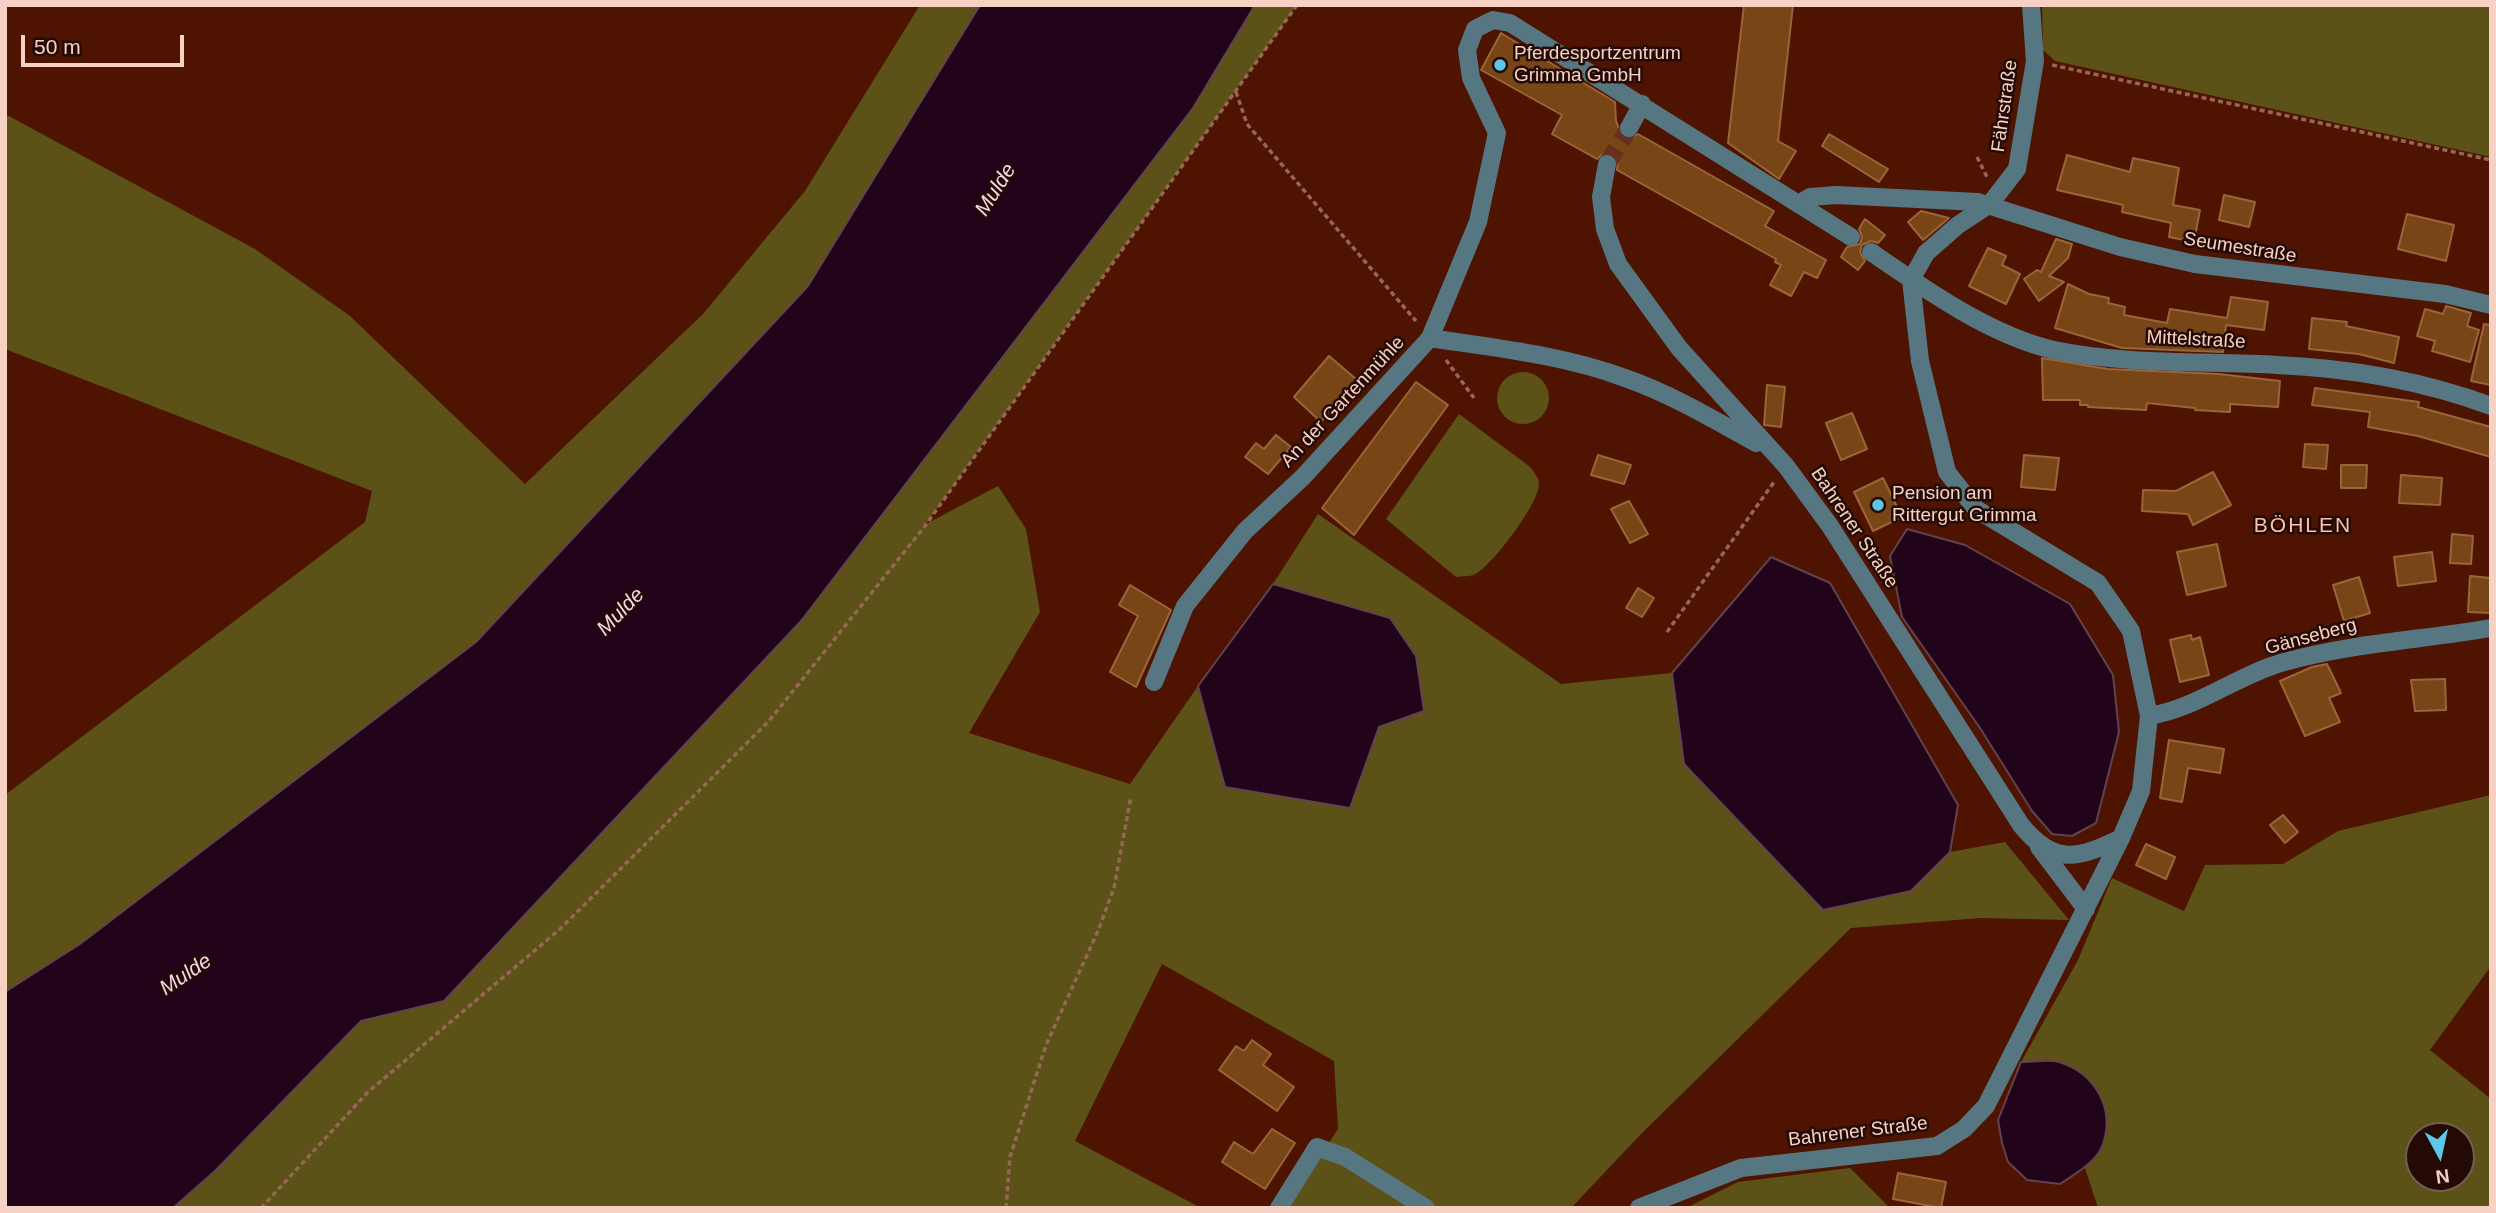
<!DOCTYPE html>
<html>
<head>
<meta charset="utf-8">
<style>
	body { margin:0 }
	#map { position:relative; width:2496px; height:1213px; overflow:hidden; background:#4e1401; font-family:Helvetica,sans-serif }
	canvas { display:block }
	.frame { position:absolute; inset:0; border:7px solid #f6d1c4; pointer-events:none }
	.north { position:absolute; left:2405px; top:1122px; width:70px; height:70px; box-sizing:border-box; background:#230a04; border:2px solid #775a51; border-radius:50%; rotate:172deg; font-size:19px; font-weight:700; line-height:28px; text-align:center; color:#f6d1c4 }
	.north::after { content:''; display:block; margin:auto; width:24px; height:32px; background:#5ac8e6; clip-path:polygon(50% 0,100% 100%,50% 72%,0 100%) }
	.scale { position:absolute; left:21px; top:35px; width:163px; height:32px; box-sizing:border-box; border:4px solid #f6d1c4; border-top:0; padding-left:9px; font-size:21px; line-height:24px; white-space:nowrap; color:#f6d1c4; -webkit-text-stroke:5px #230a04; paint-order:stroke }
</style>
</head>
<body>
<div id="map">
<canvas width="2496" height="1213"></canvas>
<div class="frame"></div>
<div class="north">N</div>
<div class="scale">50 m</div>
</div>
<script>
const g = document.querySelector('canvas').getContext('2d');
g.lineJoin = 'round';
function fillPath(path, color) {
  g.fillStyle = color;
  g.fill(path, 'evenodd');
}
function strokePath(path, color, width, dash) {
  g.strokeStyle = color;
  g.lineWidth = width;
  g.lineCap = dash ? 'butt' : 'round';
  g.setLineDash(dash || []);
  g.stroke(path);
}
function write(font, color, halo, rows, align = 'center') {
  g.font = font + ' Helvetica,sans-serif';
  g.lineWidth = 5;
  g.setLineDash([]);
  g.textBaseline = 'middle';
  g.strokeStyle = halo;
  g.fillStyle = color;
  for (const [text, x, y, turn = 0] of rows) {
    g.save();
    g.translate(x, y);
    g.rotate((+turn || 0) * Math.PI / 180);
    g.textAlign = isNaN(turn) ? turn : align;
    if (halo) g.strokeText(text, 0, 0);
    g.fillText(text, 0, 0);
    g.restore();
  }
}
fillPath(new Path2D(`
	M 920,5 L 980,5 L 808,286 L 476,642 L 80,944 L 5,992 L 5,795 L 365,522 L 372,491 L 5,349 L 5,114 L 255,249 L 350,316 L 525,484 L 703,314 L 805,191 Z
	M 1255,5 L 1297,5 L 926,524 L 998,486 L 1026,529 L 1040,612 L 969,733 L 1130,784 L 1198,686 L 1225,787 L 1350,808 L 1379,727 L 1424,710 L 1416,657 L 1314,595 L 1273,584 L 1318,514 L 1561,684 L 1672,673 L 1684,764 L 1911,891 L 1950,852 L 2005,842 L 2069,920 L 1981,918 L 1851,928 L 1640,1135 L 1571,1208 L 1287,1208 L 1338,1129 L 1334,1061 L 1162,964 L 1075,1141 L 1201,1208 L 173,1208 L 215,1171 L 361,1021 L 444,1001 L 801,621 L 1193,108 Z
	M 2042,5 L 2491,5 L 2491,157 L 2055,61 L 2043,50 Z
	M1497 398a26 26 0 1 1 52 0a26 26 0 1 1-52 0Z
	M 1459,414 L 1529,466 C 1534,472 1539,477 1539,485 C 1538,504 1494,563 1477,573 C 1472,577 1463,576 1456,577 L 1386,519 Z
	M 2491,795 L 2491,966 L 2430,1050 L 2491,1099 L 2491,1208 L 2098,1208 L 2085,1168 L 2103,1145 L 2059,1062 L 2021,1062 L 2078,960 L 2112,878 L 2184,911 L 2205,865 L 2283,864 L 2338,831 ZM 2419,1136 L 2461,1136 L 2461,1178 L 2419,1178 Z
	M 1850,1168 L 1890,1208 L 1686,1208 L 1738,1182 Z`), '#5c5218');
const water = new Path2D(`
	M 980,5 L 1255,5 L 1193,108 L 801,621 L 444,1001 L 361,1021 L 215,1171 L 173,1208 L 5,1208 L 5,992 L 80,944 L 476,642 L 808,286 Z
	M 1907,529 L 1965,545 L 2070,604 L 2113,675 L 2119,732 L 2096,823 L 2072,836 L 2052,834 L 2032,811 L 1980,728 L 1902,617 L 1890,556 Z
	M 1771,557 L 1830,583 L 1958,805 L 1950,852 L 1911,891 L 1823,910 L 1684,764 L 1672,673 Z
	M 1273,584 L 1390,618 L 1416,656 L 1424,711 L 1379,727 L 1350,808 L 1225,787 L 1198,686 Z
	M 2021,1062 C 2032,1062 2049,1059 2059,1062 C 2095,1073 2115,1108 2103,1144 C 2097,1162 2075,1174 2060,1184 L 2027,1180 L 2008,1162 L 2002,1143 L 1998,1120 Z`);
fillPath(water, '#22041a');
strokePath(water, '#62424d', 2);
const building = new Path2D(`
	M 1744,5 L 1793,5 L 1778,141 L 1796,151 L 1779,179 L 1728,143 Z
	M 1501,33 L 1615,102 L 1616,121 L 1623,138 L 1630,139 L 1638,134 L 1774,211 L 1765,226 L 1826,260 L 1817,278 L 1804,272 L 1791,296 L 1770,285 L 1781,265 L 1775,262 L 1776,259 L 1617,170 L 1618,161 L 1614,155 L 1604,153 L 1597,159 L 1552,134 L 1562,115 L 1481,70 Z
	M 1829,134 L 1888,169 L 1879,182 L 1822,146 Z
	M 2067,155 L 2130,172 L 2133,158 L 2179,168 L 2173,205 L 2200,210 L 2194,242 L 2169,237 L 2171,223 L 2122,212 L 2123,205 L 2057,190 Z
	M 2224,195 L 2255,202 L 2249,227 L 2219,220 Z
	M 1921,211 L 1949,218 L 1923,240 L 1908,222 Z
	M 2407,214 L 2454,225 L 2446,261 L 2398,249 Z
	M 1865,219 L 1885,235 L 1878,243 L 1871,241 L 1862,245 L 1860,252 L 1865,261 L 1858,270 L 1841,257 L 1847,247 L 1860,244 L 1862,237 L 1859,229 Z
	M 2056,239 L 2072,244 L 2068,258 L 2049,276 L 2064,282 L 2039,301 L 2024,279 L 2037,270 L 2041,272 Z
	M 1988,248 L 2006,256 L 2002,265 L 2020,274 L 2006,304 L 1969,286 Z
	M 2068,284 L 2089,294 L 2109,298 L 2108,303 L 2125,307 L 2124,315 L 2167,323 L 2170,309 L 2227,318 L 2231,297 L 2268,302 L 2264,330 L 2226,325 L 2223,352 L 2122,348 L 2055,328 Z
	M 2446,306 L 2471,313 L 2467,326 L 2479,330 L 2470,362 L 2432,351 L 2435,341 L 2417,336 L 2425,309 L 2443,314 Z
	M 2312,318 L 2347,322 L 2346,326 L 2399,337 L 2394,363 L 2359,354 L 2309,349 Z
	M 2484,324 L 2491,325 L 2491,385 L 2471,381 Z
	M 1329,356 L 1357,380 L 1321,422 L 1294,397 Z
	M 2042,358 L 2108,369 L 2219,374 L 2280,381 L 2278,407 L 2230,404 L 2230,412 L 2195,410 L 2195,408 L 2147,403 L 2146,410 L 2088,407 L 2088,405 L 2080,405 L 2080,400 L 2043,400 Z
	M 1416,382 L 1448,405 L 1354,535 L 1322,508 Z
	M 1767,385 L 1785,387 L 1781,427 L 1764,425 Z
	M 2315,388 L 2419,402 L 2418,407 L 2491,427 L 2491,457 L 2418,436 L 2368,427 L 2370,412 L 2312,405 Z
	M 1852,413 L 1867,449 L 1841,460 L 1826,423 Z
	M 1276,435 L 1291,447 L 1268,474 L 1245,457 L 1256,443 L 1264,449 Z
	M 2305,444 L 2328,445 L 2326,469 L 2303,467 Z
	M 1598,455 L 1631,465 L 1624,484 L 1591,475 Z
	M 2024,455 L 2059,458 L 2055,490 L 2021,487 Z
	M 2341,465 L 2367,465 L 2366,488 L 2341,488 Z
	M 2213,472 L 2231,505 L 2193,525 L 2188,514 L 2142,511 L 2143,490 L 2176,491 Z
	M 2401,475 L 2442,478 L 2440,505 L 2399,503 Z
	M 1883,478 L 1902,517 L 1873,531 L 1854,492 Z
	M 1629,501 L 1648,534 L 1630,543 L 1611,509 Z
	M 2452,534 L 2473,536 L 2471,564 L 2450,563 Z
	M 2217,544 L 2226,586 L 2187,595 L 2177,552 Z
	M 2432,552 L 2436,581 L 2398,586 L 2394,557 Z
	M 2470,576 L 2491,578 L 2491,613 L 2468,612 Z
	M 2359,577 L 2370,613 L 2344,621 L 2333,585 Z
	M 1130,585 L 1171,610 L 1136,687 L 1110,672 L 1138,616 L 1119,605 Z
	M 1638,588 L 1654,598 L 1642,617 L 1626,608 Z
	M 2191,635 L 2192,640 L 2200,637 L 2209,675 L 2180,682 L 2170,640 Z
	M 2327,664 L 2341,693 L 2329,698 L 2340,722 L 2305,736 L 2280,681 L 2312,667 Z
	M 2445,679 L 2446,710 L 2415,711 L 2411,680 Z
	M 2169,740 L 2224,749 L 2220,773 L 2188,768 L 2182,802 L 2160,798 Z
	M 2283,815 L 2298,832 L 2285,843 L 2270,825 Z
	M 2146,844 L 2175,857 L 2166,879 L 2136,865 Z
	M 1252,1040 L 1271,1054 L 1263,1065 L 1294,1087 L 1277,1111 L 1219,1070 L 1236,1046 L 1244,1051 Z
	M 1272,1129 L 1295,1143 L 1265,1189 L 1222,1162 L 1234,1142 L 1253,1154 Z
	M 1898,1173 L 1946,1182 L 1941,1208 L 1893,1199 Z`);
fillPath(building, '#784517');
strokePath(building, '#9a6539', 2);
strokePath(new Path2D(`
	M 1607,164 L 1629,128`), '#67301e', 18, [18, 9]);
strokePath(new Path2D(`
	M 2052,65 L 2491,160
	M 1236,92 L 1247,124 L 1416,321
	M 1977,157 L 1987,177
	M 1446,360 L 1474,398
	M 1667,632 L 1774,482
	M 261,1208 L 368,1092 L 559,930 L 769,721 L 925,526 L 1297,5
	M 1006,1208 L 1010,1157 L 1046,1045 L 1098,931 L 1114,888 L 1131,796`), '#976756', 3.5, [5, 3.5]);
strokePath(new Path2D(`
	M 1629,128 L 1642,104
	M 1607,164 L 1601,197 L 1605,229 L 1618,264 L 1679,348 L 1786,466 L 1830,526 L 2021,825 C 2054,866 2078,859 2121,838
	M 1798,204 L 1810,197 L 1836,195 L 1978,202 L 2120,247 L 2195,264 L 2445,294 L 2491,305
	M 1871,252 C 1923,288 1991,336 2054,350 C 2126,365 2204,361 2277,365 C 2349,368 2423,381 2491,406
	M 1430,338 C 1496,348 1563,355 1625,378 C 1671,394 1713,419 1756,443
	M 1154,682 L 1185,606 L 1245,531 L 1303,477 L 1430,338 L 1478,222 L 1497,133 L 1471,78 L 1467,50 L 1475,29 L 1493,20 L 1510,23 L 1851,237
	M 2149,716 C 2198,708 2237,675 2284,662 C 2352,643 2421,640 2491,628
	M 2039,847 L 2086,909
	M 1279,1208 L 1317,1147 L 1345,1157 L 1426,1208
	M 1639,1208 L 1741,1168 L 1937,1146 L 1964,1129 L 1986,1106 L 2121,838 L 2141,791 L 2149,716 L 2131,631 L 2098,583 L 1976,509 L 1947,472 L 1920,361 L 1911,280 L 1926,253 L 1958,225 L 1990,204 L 2017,169 L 2035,61 L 2031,5`), '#567781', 18);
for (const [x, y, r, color] of [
	[1500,65,7,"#5ac8e6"],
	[1878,505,7,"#5ac8e6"]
]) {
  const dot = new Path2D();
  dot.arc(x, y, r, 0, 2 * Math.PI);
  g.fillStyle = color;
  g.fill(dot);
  strokePath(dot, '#230a04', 2.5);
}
write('19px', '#f6d1c4', '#230a04', [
	["Pferdesportzentrum",1514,54],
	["Grimma GmbH",1514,76],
	["Pension am",1892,494],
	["Rittergut Grimma",1892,516]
], 'left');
write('19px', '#f6d1c4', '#230a04', [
	["Fährstraße",2005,106,-82],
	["Seumestraße",2240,248,9],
	["Mittelstraße",2196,340,3],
	["An der Gartenmühle",1343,402,-47],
	["Bahrener Straße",1854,528,56],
	["Gänseberg",2311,637,-15],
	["Bahrener Straße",1858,1132,-7]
]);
write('italic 21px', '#f3d8e9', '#230a04', [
	["Mulde",996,190,-58],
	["Mulde",621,612,-46],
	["Mulde",186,975,-34]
]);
g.letterSpacing = '2px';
write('21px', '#fbc0ad', '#230a04', [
	["BÖHLEN",2303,526]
]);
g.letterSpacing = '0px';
</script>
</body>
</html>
